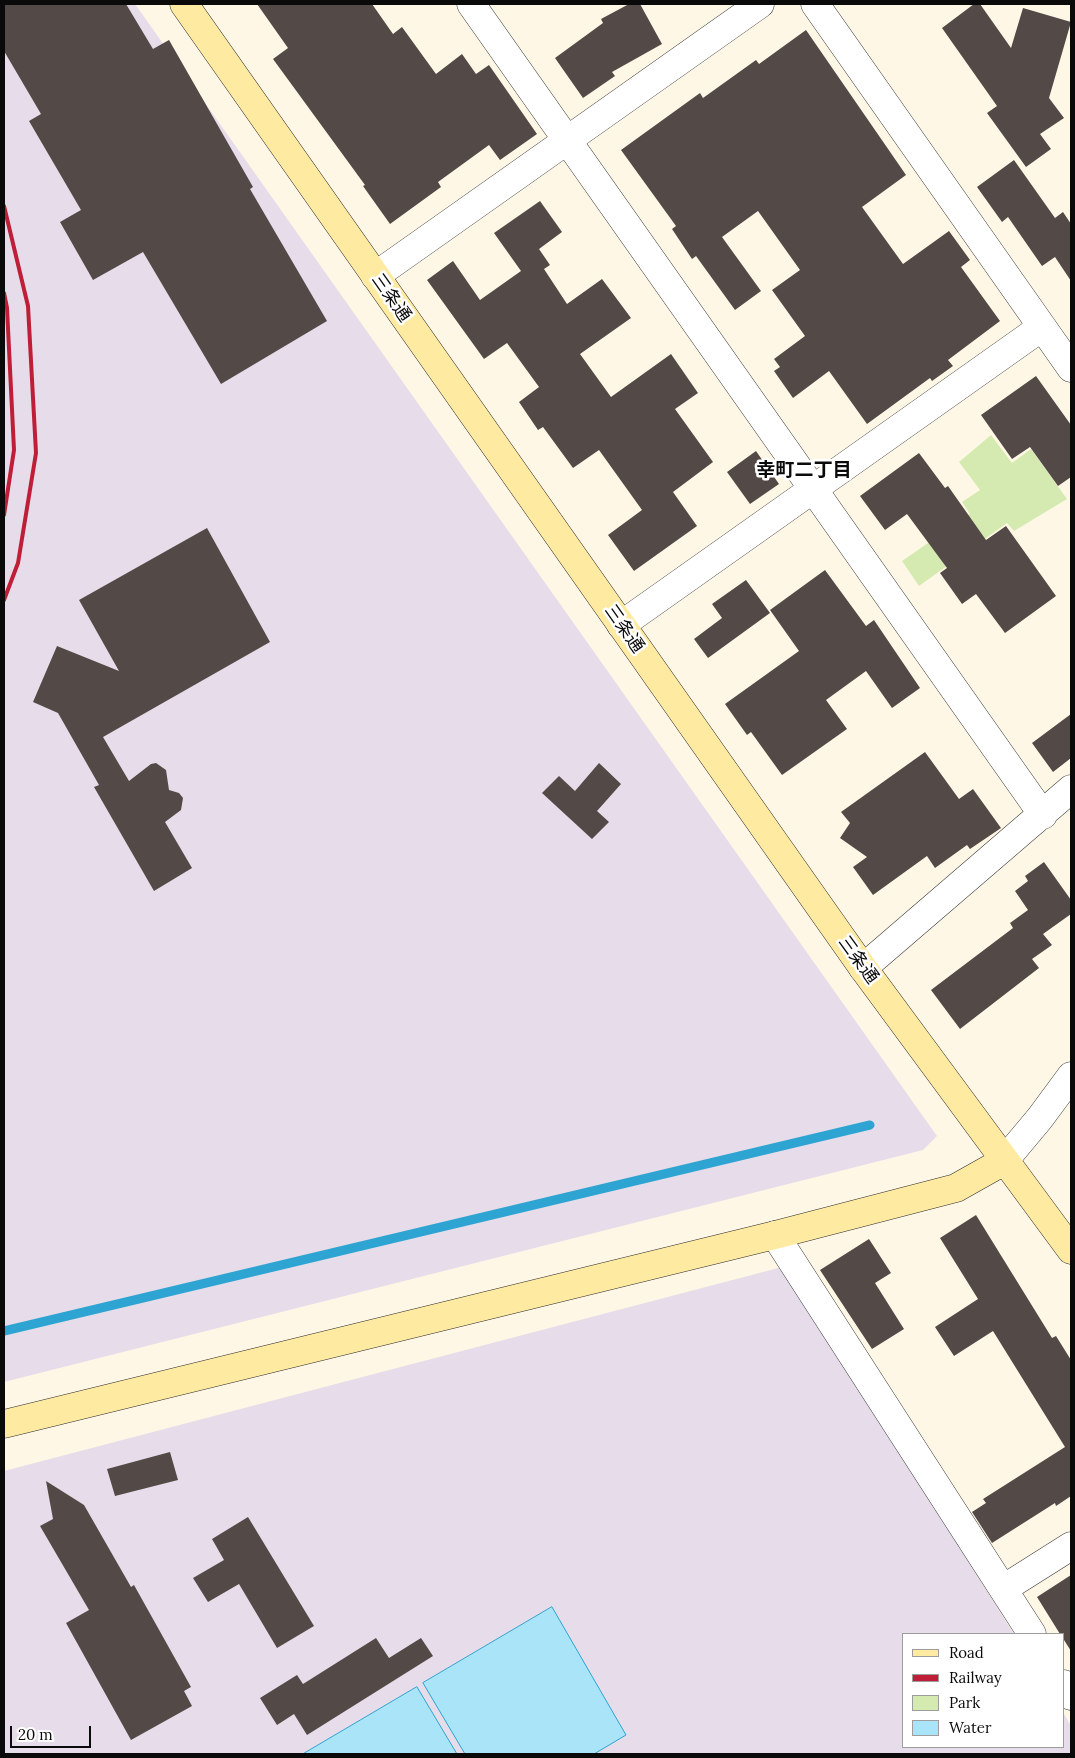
<!DOCTYPE html>
<html>
<head>
<meta charset="utf-8">
<style>
	body { margin:0 }
	#map { position:relative; width:1075px; height:1758px; overflow:hidden; background:#fff7e6; font-family:Lora,serif }
	canvas { display:block }
	.frame { position:absolute; inset:0; border:5px solid #0a0a0a; pointer-events:none }
	.legend { position:absolute; left:902px; top:1633px; width:162px; height:115px; box-sizing:border-box; background:#fff; border:1px solid #9d9d9d; margin:0; padding:6px 9px; list-style:none; font-size:15px; color:#0a0a0a }
	.legend li { display:flex; align-items:center; gap:10px; height:25px }
	.legend b { width:25px; border:1px solid #9d9d9d }
	.scale { position:absolute; left:10px; top:1726px; width:81px; height:22px; box-sizing:border-box; border:2px solid #0a0a0a; border-top:0; padding-left:6px; font-size:15px; line-height:18px; white-space:nowrap; color:#0a0a0a; -webkit-text-stroke:4px #fff; paint-order:stroke }
</style>
</head>
<body>
<div id="map">
<canvas width="1075" height="1758"></canvas>
<div class="frame"></div>
<ul class="legend">
<li><b style="height:6px;background:#ffeaa1"></b>Road</li>
<li><b style="height:6px;background:#be1e38"></b>Railway</li>
<li><b style="height:14px;background:#d5eab0"></b>Park</li>
<li><b style="height:14px;background:#a9e4f9"></b>Water</li>
</ul>
<div class="scale">20 m</div>
</div>
<script>
const g = document.querySelector('canvas').getContext('2d');
g.lineJoin = 'round';
function fillPath(path, color) {
  g.fillStyle = color;
  g.fill(path, 'evenodd');
}
function strokePath(path, color, width, dash) {
  g.strokeStyle = color;
  g.lineWidth = width;
  g.lineCap = dash ? 'butt' : 'round';
  g.setLineDash(dash || []);
  g.stroke(path);
}
function write(font, color, halo, rows, align = 'center') {
  g.font = font + ' Lora,"Noto Sans JP",serif';
  g.lineWidth = 5;
  g.setLineDash([]);
  g.textBaseline = 'middle';
  g.strokeStyle = halo;
  g.fillStyle = color;
  for (const [text, x, y, turn = 0] of rows) {
    g.save();
    g.translate(x, y);
    g.rotate((+turn || 0) * Math.PI / 180);
    g.textAlign = isNaN(turn) ? turn : align;
    if (halo) g.strokeText(text, 0, 0);
    g.fillText(text, 0, 0);
    g.restore();
  }
}
fillPath(new Path2D(`
	M 4,4 L 135,4 L 937,1136 L 923,1150 L 4,1382 Z
	M 782,1267 L 1014,1634 L 904,1634 L 904,1747 L 1064,1747 L 1064,1714 L 1071,1726 L 1071,1754 L 4,1754 L 4,1471 Z`), '#e7ddea');
fillPath(new Path2D(`
	M 991,435 L 1012,463 L 1031,449 L 1067,499 L 1014,531 L 1007,523 L 919,586 L 902,561 L 970,514 L 962,502 L 980,490 L 959,462 Z`), '#d5eab0');
const water = new Path2D(`
	M 552,1607 L 626,1735 L 594,1754 L 465,1754 L 423,1683 Z
	M 417,1687 L 457,1754 L 303,1754 Z`);
fillPath(water, '#a9e4f9');
strokePath(water, '#2da4d2', 1);
strokePath(new Path2D(`
	M 4,1331 L 870,1125`), '#2da4d2', 9);
fillPath(new Path2D(`
	M 4,4 L 126,4 L 153,49 L 169,40 L 253,187 L 250,189 L 327,321 L 221,384 L 143,252 L 93,280 L 60,222 L 81,210 L 29,121 L 41,114 L 4,51 Z
	M 257,4 L 372,4 L 393,34 L 402,27 L 436,74 L 462,54 L 476,74 L 489,65 L 537,134 L 500,160 L 489,145 L 438,182 L 441,187 L 390,224 L 363,186 L 365,185 L 273,59 L 288,48 Z
	M 629,4 L 640,4 L 662,44 L 612,72 L 615,76 L 583,98 L 555,58 L 603,23 L 601,19 Z
	M 974,4 L 980,4 L 1011,48 L 1023,8 L 1071,22 L 1049,98 L 1064,118 L 1040,134 L 1051,149 L 1026,167 L 987,113 L 997,106 L 942,28 Z
	M 806,30 L 906,175 L 862,207 L 903,264 L 949,231 L 970,260 L 961,267 L 1000,321 L 948,360 L 953,366 L 932,381 L 930,378 L 867,424 L 829,371 L 793,398 L 774,371 L 780,367 L 774,359 L 805,336 L 772,290 L 800,270 L 758,211 L 722,237 L 761,291 L 735,310 L 696,256 L 692,259 L 672,229 L 676,226 L 621,150 L 700,93 L 703,98 L 756,60 L 759,64 Z
	M 1014,160 L 1055,218 L 1063,212 L 1071,224 L 1071,281 L 1055,257 L 1042,266 L 1008,217 L 1002,222 L 977,187 Z
	M 540,201 L 562,232 L 539,249 L 550,265 L 544,269 L 567,304 L 602,279 L 631,318 L 580,354 L 611,397 L 671,354 L 698,393 L 675,409 L 713,462 L 673,492 L 697,526 L 634,571 L 608,535 L 642,510 L 599,450 L 573,468 L 543,427 L 538,430 L 519,402 L 539,387 L 507,343 L 484,359 L 427,280 L 453,261 L 480,300 L 521,271 L 494,233 Z
	M 1036,376 L 1071,425 L 1071,477 L 1058,486 L 1030,447 L 1012,459 L 981,415 Z
	M 756,451 L 779,484 L 750,504 L 727,472 Z
	M 919,453 L 945,488 L 948,486 L 986,540 L 1006,526 L 1056,596 L 1005,633 L 976,594 L 962,604 L 940,573 L 947,568 L 907,514 L 885,530 L 860,496 Z
	M 207,528 L 270,642 L 103,737 L 129,781 L 151,764 L 156,763 L 166,770 L 169,790 L 179,793 L 183,798 L 181,810 L 165,822 L 192,868 L 154,891 L 94,787 L 99,785 L 58,713 L 33,702 L 57,646 L 119,671 L 79,600 Z
	M 825,570 L 866,626 L 874,620 L 920,688 L 892,708 L 866,671 L 826,700 L 847,729 L 782,775 L 751,732 L 747,735 L 725,704 L 799,651 L 770,610 Z
	M 746,580 L 770,613 L 708,658 L 694,639 L 722,618 L 712,604 Z
	M 1071,714 L 1071,758 L 1053,772 L 1032,743 Z
	M 925,752 L 959,799 L 973,789 L 1001,828 L 970,849 L 967,845 L 935,868 L 927,856 L 873,895 L 853,867 L 867,857 L 840,838 L 850,823 L 841,812 Z
	M 599,763 L 621,784 L 597,811 L 609,822 L 592,839 L 542,793 L 559,776 L 575,791 Z
	M 1044,862 L 1071,900 L 1071,914 L 1043,934 L 1052,945 L 1032,959 L 1039,968 L 960,1029 L 931,990 L 1013,928 L 1010,923 L 1028,910 L 1015,891 L 1028,881 L 1025,876 Z
	M 976,1215 L 1052,1338 L 1056,1336 L 1071,1360 L 1071,1496 L 1056,1506 L 1055,1503 L 992,1543 L 972,1512 L 986,1503 L 983,1499 L 1065,1447 L 993,1331 L 954,1356 L 935,1327 L 978,1299 L 940,1238 Z
	M 869,1239 L 891,1273 L 875,1283 L 904,1329 L 872,1349 L 820,1270 Z
	M 170,1452 L 178,1480 L 115,1496 L 107,1469 Z
	M 46,1481 L 84,1505 L 131,1587 L 134,1585 L 191,1687 L 184,1691 L 192,1706 L 131,1740 L 66,1623 L 89,1610 L 40,1526 L 53,1519 Z
	M 248,1517 L 314,1626 L 277,1648 L 239,1584 L 208,1602 L 193,1578 L 224,1560 L 212,1539 Z
	M 1071,1575 L 1071,1651 L 1064,1640 L 1064,1634 L 1060,1634 L 1037,1597 Z
	M 376,1638 L 389,1658 L 421,1638 L 433,1656 L 307,1735 L 294,1714 L 277,1725 L 260,1698 L 297,1675 L 303,1684 Z`), '#534946');
const street = new Path2D(`
	M 471,4 L 1043,815
	M 815,4 L 1071,368
	M 375,276 L 760,4
	M 621,625 L 1042,327
	M 863,968 L 1071,789
	M 1004,1161 L 1040,1118 L 1071,1076
	M 775,1235 L 1032,1634
	M 1003,1589 L 1071,1546
	M 1064,1684 L 1071,1696`);
const secondary = new Path2D(`
	M 184,4 L 863,968 L 1071,1250
	M 4,1424 L 775,1235 L 956,1188 L 1004,1161`);
strokePath(street, '#3d3d3d', 29);
strokePath(secondary, '#2c2c2c', 29);
strokePath(street, '#fff', 28);
strokePath(secondary, '#ffeaa1', 28);
strokePath(new Path2D(`
	M 4,206 L 28,306 L 36,453 L 18,563 L 4,600
	M 4,293 L 7,308 L 14,450 L 4,515`), '#be1e38', 4);
write('18px', '#0a0a0a', '#fff', [
	["三条通",391,298,55],
	["三条通",624,629,55],
	["三条通",858,960,54]
]);
write('bold 19px', '#0a0a0a', '#fff', [
	["幸町二丁目",804,471]
]);
</script>
</body>
</html>
